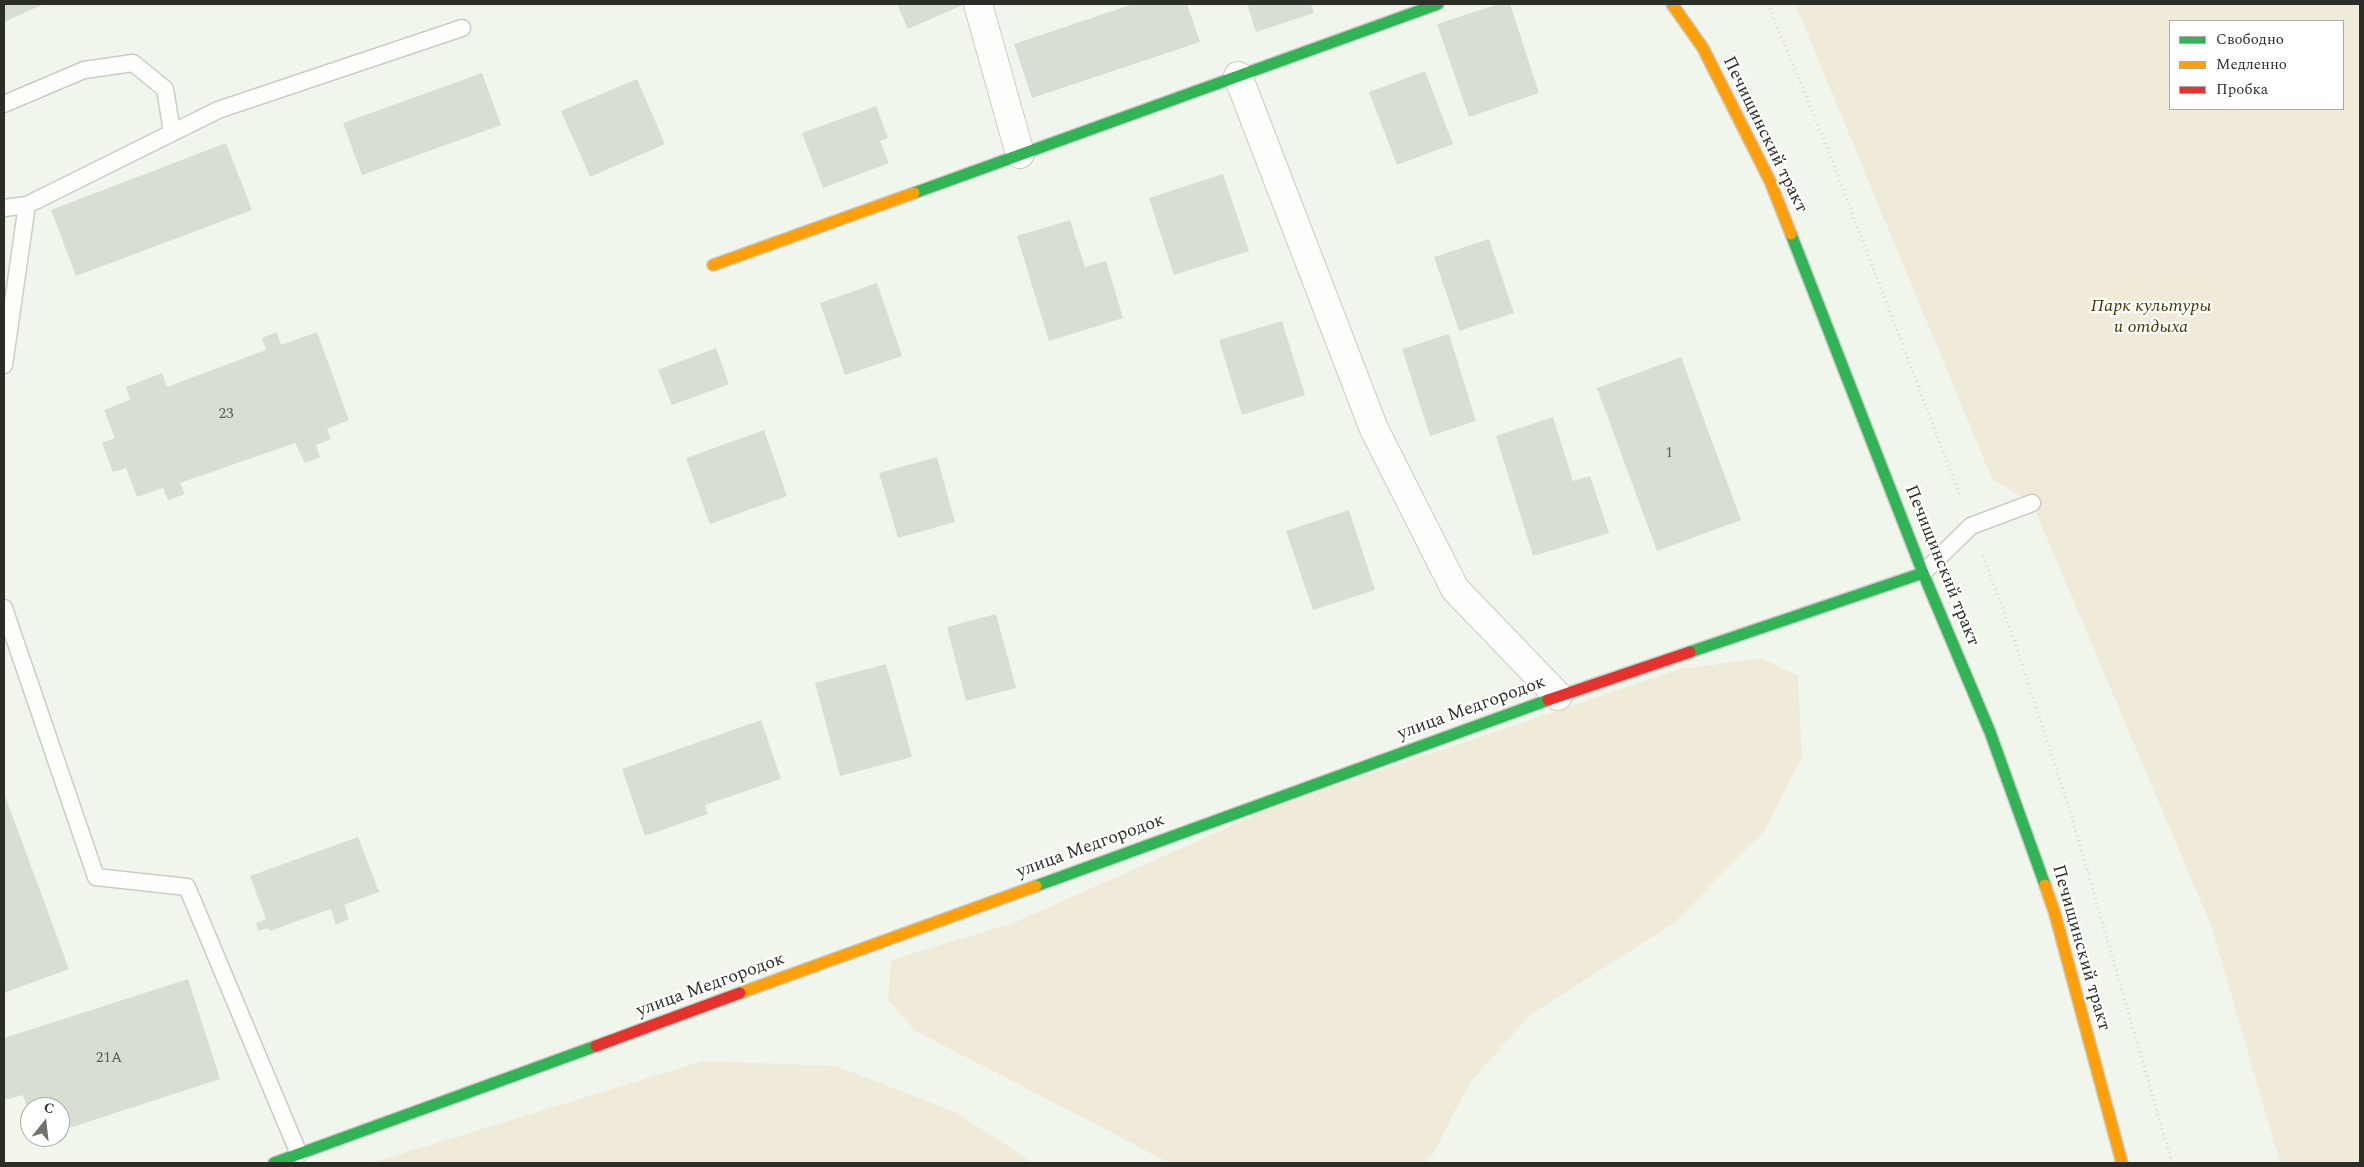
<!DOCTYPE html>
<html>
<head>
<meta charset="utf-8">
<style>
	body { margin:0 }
	#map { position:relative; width:2364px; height:1167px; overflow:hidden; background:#f1f6ec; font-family:Spectral,serif }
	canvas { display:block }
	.frame { position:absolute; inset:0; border:5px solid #2b2e27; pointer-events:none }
	.legend { position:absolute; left:2169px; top:20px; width:175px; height:90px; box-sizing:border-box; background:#fff; border:1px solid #aaaba9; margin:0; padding:6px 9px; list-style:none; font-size:15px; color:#2b2e27 }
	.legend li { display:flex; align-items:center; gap:10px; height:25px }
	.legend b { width:25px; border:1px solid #aaaba9 }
	.north { position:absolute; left:20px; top:1097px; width:50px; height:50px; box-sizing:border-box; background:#fff; border:1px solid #aaaba9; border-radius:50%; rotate:16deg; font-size:14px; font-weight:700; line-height:20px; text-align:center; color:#2b2e27 }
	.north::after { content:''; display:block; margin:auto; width:18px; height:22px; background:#70746c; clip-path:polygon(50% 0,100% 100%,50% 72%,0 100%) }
</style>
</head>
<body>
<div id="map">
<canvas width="2364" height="1167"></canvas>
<div class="frame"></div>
<ul class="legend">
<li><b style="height:6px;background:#30b455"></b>Свободно</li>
<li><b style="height:6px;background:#ff9f0a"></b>Медленно</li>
<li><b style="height:6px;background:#e5322d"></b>Пробка</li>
</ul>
<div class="north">С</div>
</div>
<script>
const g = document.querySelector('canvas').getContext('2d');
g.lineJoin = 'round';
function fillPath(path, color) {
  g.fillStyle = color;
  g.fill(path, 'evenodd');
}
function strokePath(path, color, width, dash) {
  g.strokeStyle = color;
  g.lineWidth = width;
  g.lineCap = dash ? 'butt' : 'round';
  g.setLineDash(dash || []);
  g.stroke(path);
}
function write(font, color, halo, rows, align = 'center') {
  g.font = font + ' Spectral,serif';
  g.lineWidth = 4.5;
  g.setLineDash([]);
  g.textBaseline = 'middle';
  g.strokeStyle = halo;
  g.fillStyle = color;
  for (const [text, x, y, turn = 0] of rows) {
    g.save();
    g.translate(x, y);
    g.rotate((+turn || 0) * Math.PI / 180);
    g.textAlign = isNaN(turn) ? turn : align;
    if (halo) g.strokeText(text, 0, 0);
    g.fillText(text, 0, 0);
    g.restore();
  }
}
fillPath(new Path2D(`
	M 1795,4 L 2360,4 L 2360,1163 L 2280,1163 L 2212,928 L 2032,503 L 1992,479 ZM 2170,21 L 2343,21 L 2343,109 L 2170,109 Z
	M 1762,658 L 1798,676 L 1802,757 L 1763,833 L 1674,923 L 1530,1015 L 1471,1081 L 1431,1158 L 1424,1163 L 1170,1163 L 914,1030 L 888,1000 L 891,960 L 1016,922 L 1276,806 L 1680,669 Z
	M 703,1061 L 836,1066 L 955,1112 L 1034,1163 L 371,1163 Z`), '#f0ebd8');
fillPath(new Path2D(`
	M 4,4 L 44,4 L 4,22 Z
	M 897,4 L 965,4 L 908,29 Z
	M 1133,4 L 1187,4 L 1200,42 L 1032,98 L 1014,44 Z
	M 1247,4 L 1311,4 L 1314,13 L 1256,32 Z
	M 1499,4 L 1510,4 L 1539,93 L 1469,117 L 1437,24 Z
	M 1425,71 L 1453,144 L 1397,165 L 1369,92 Z
	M 482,73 L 501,125 L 362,175 L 343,123 Z
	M 637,79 L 665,144 L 590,177 L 561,111 Z
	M 876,106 L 888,138 L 880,141 L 889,163 L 823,188 L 802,133 Z
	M 226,143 L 252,210 L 76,276 L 51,210 Z
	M 1223,174 L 1249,251 L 1174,275 L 1149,198 Z
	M 1070,220 L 1085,267 L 1106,261 L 1123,318 L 1049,341 L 1017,236 Z
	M 1489,239 L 1514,313 L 1459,331 L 1434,257 Z
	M 877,283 L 902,356 L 845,375 L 820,303 Z
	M 1282,321 L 1305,395 L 1242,415 L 1219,340 Z
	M 277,332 L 281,345 L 317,332 L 349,420 L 327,429 L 331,439 L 316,445 L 320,457 L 305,463 L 295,443 L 180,483 L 185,494 L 168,500 L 163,488 L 137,497 L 126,468 L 113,472 L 102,443 L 115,438 L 104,410 L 130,400 L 126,387 L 162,373 L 167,387 L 266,350 L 262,338 Z
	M 1449,334 L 1476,421 L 1430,436 L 1402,349 Z
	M 716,348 L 729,384 L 672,405 L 658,370 Z
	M 1681,357 L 1741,520 L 1657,551 L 1597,388 Z
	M 1553,417 L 1573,481 L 1590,476 L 1609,533 L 1533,556 L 1496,436 Z
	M 764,430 L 787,496 L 710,524 L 686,458 Z
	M 937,457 L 955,522 L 898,538 L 879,473 Z
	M 1349,510 L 1375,590 L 1313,610 L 1286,531 Z
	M 996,614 L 1016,688 L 966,701 L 947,627 Z
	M 886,664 L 912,757 L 840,776 L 815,683 Z
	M 761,720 L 781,779 L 705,805 L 708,814 L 645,836 L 622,769 Z
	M 4,793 L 69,969 L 4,993 Z
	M 358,837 L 379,892 L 344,905 L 349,919 L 336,925 L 331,909 L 270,931 L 268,928 L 258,931 L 256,923 L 266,919 L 250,876 Z
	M 188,979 L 220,1079 L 60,1131 L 60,1107 L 30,1107 L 30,1117 L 23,1095 L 4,1100 L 4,1038 Z`), '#d7dfd5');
const lane = new Path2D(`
	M 4,104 L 84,70 L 133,63 L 165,89 L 172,132
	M 4,208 L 27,205
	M 4,365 L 27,205 L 218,110 L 462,28
	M 1923,573 L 1971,526 L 2032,503
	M 4,608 L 96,877 L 187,887 L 299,1154`);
const street = new Path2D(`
	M 978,4 L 1020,154
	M 1238,76 L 1374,429 L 1455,589 L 1558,696`);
const fast = new Path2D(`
	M 914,193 L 1438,4
	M 1791,234 L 1923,573 L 1990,732 L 2045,885
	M 1690,652 L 1923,573
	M 1036,886 L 1548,700
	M 274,1163 L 596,1046`);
const slow = new Path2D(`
	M 1672,4 L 1703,48 L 1770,181 L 1791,234
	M 713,265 L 914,193
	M 2045,885 L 2055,914 L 2122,1163
	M 740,993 L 1036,886`);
const jam = new Path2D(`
	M 1548,700 L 1690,652
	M 596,1046 L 740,993`);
strokePath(lane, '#c9cdc6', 19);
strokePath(street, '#c9cdc6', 30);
strokePath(fast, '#c9cdc6', 14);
strokePath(slow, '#c9cdc6', 14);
strokePath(jam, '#c9cdc6', 14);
strokePath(new Path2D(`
	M 1768,4 L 1826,145 L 1961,498
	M 1983,556 L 2015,642 L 2070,811 L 2172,1163`), '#d6d7d4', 3, [1, 4]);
strokePath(lane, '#fdfefc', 16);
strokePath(street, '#fdfefc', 28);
strokePath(fast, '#30b455', 11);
strokePath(slow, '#ff9f0a', 11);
strokePath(jam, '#e5322d', 11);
write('15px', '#595d55', null, [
	["23",226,415],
	["1",1669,454],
	["21А",109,1059]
]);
write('18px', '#2b2e27', '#fff', [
	["Печищинский тракт",1764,135,64],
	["Печищинский тракт",1941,566,68],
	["улица Медгородок",1472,709,-20],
	["улица Медгородок",1091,847,-20],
	["Печищинский тракт",2080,948,74],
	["улица Медгородок",711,986,-20]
]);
write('italic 18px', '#493400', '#fff', [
	["Парк культуры",2151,307],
	["и отдыха",2151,328]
]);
</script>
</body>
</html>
